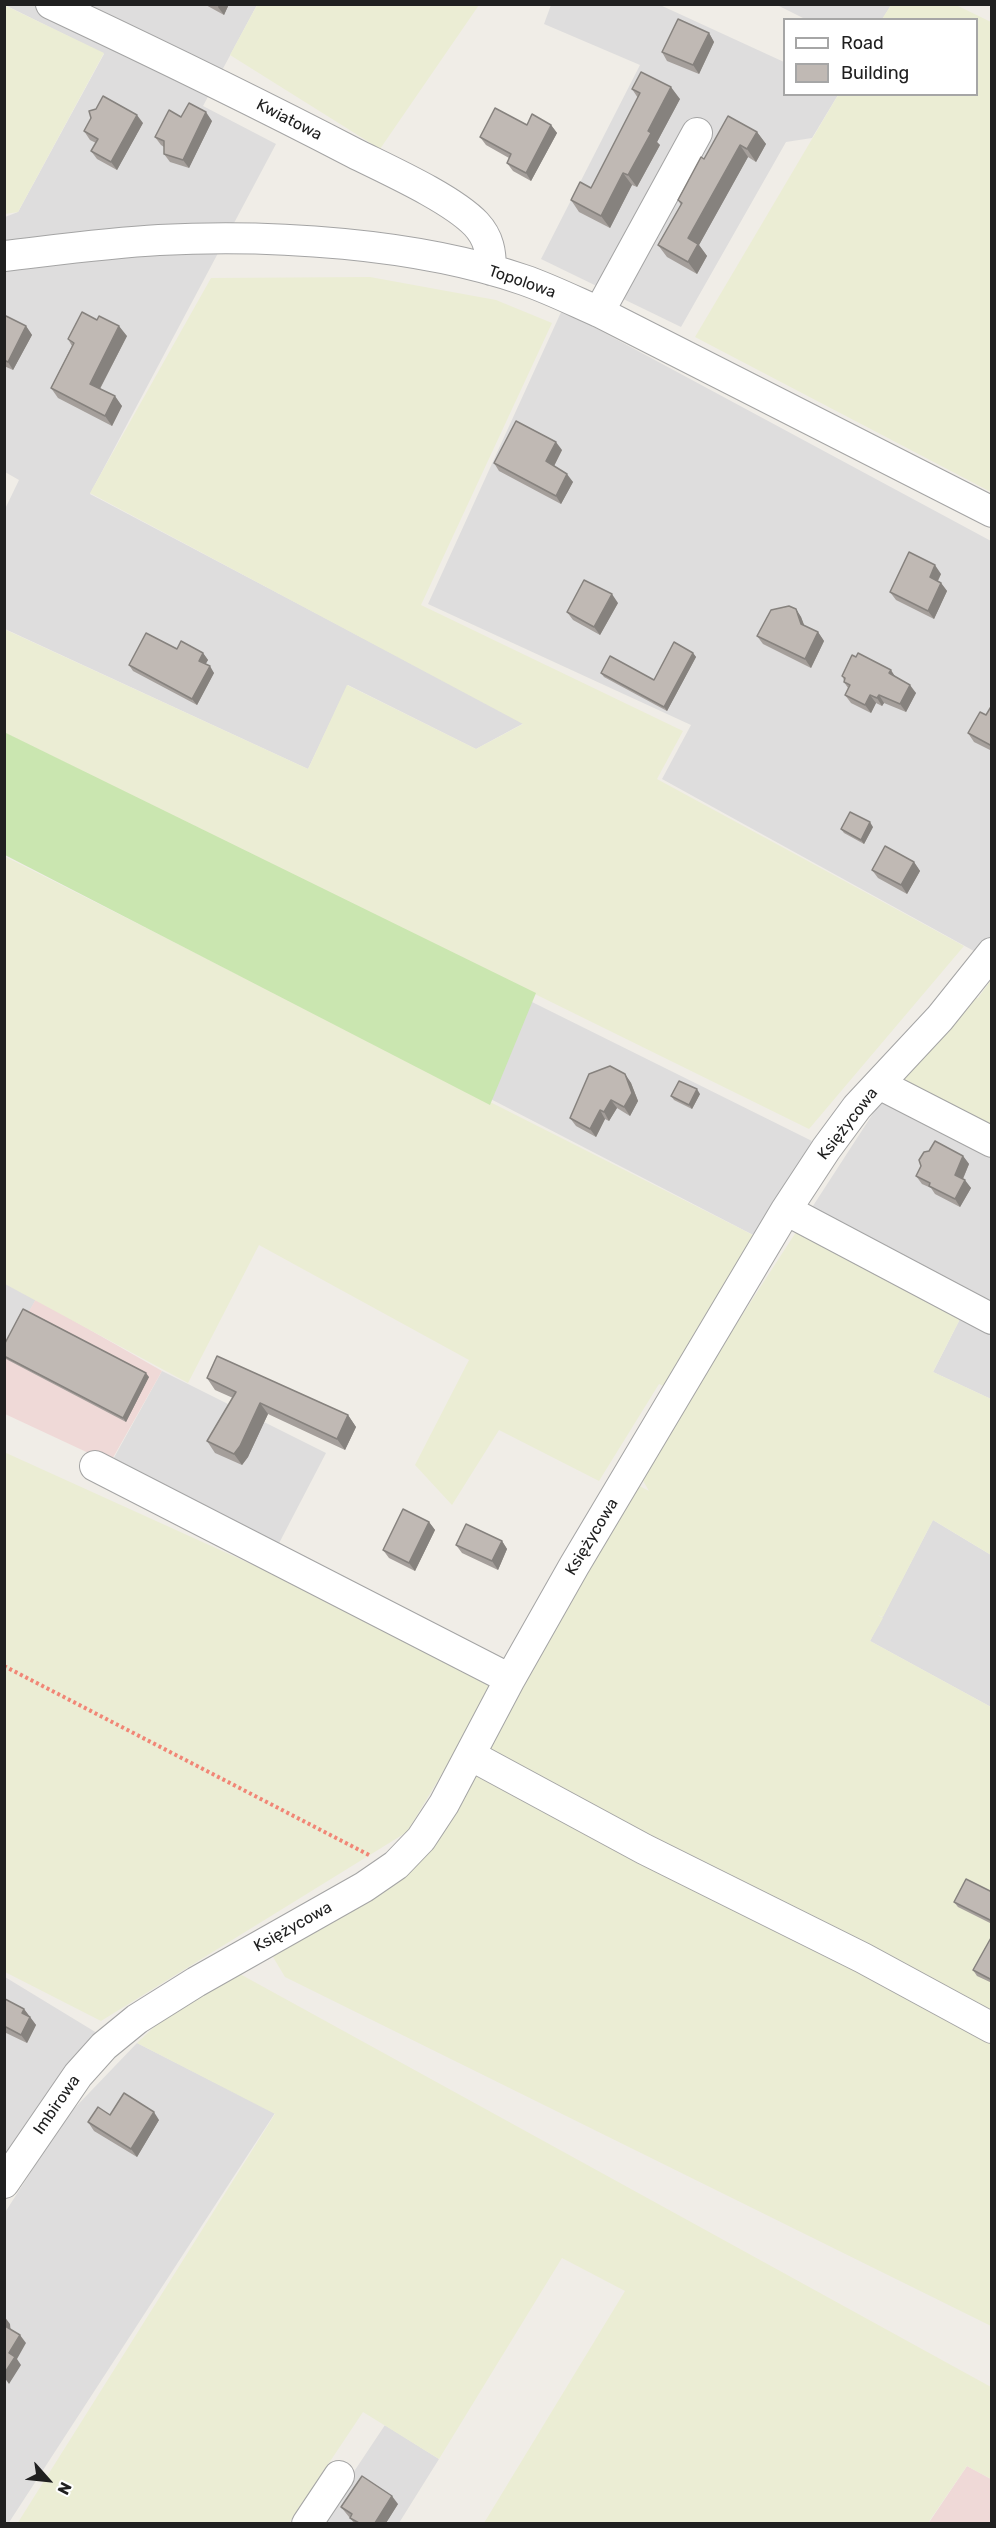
<!DOCTYPE html>
<html>
<head>
<meta charset="utf-8">
<style>
	body { margin:0 }
	#map { position:relative; width:996px; height:2528px; overflow:hidden; background:#f0ede7; font-family:Rubik,sans-serif }
	canvas { display:block }
	.frame { position:absolute; inset:0; border:6px solid #202020; pointer-events:none }
	.legend { position:absolute; left:783px; top:18px; width:195px; height:78px; box-sizing:border-box; background:#fff; border:2px solid #a6a6a6; margin:0; padding:8px 10px; list-style:none; font-size:18px; color:#202020 }
	.legend li { display:flex; align-items:center; gap:12px; height:30px }
	.legend b { width:30px; border:2px solid #a6a6a6 }
	.north { position:absolute; left:18px; top:2450px; width:60px; height:60px; -webkit-text-stroke:4px #fff; paint-order:stroke; rotate:117deg; font-size:16px; font-weight:700; line-height:24px; text-align:center; color:#202020 }
	.north::after { content:''; display:block; margin:auto; width:21px; height:27px; background:#202020; clip-path:polygon(50% 0,100% 100%,50% 72%,0 100%) }
</style>
</head>
<body>
<div id="map">
<canvas width="996" height="2528"></canvas>
<div class="frame"></div>
<ul class="legend">
<li><b style="height:8px;background:#fff"></b>Road</li>
<li><b style="height:16px;background:#c0b9b4"></b>Building</li>
</ul>
<div class="north">N</div>
</div>
<script>
const g = document.querySelector('canvas').getContext('2d');
g.lineJoin = 'round';
function fillPath(path, color) {
  g.fillStyle = color;
  g.fill(path, 'evenodd');
}
function strokePath(path, color, width, dash) {
  g.strokeStyle = color;
  g.lineWidth = width;
  g.lineCap = dash ? 'butt' : 'round';
  g.setLineDash(dash || []);
  g.stroke(path);
}
function write(font, color, halo, rows, align = 'center') {
  g.font = font + ' Rubik,sans-serif';
  g.lineWidth = 4.5;
  g.setLineDash([]);
  g.textBaseline = 'middle';
  g.strokeStyle = halo;
  g.fillStyle = color;
  for (const [text, x, y, turn = 0] of rows) {
    g.save();
    g.translate(x, y);
    g.rotate((+turn || 0) * Math.PI / 180);
    g.textAlign = isNaN(turn) ? turn : align;
    if (halo) g.strokeText(text, 0, 0);
    g.fillText(text, 0, 0);
    g.restore();
  }
}
fillPath(new Path2D(`
	M 5,5 L 257,5 L 203,106 L 276,144 L 90,494 L 524,723 L 476,749 L 348,685 L 308,769 L 5,629 L 5,509 L 19,480 L 5,472 L 5,217 L 18,212 L 104,54 Z
	M 551,5 L 660,5 L 784,62 L 784,94 L 838,95 L 812,138 L 786,142 L 681,327 L 541,259 L 640,65 L 544,24 Z
	M 777,5 L 891,5 L 882,20 L 805,19 Z
	M 562,310 L 991,541 L 992,939 L 983,956 L 662,779 L 691,725 L 428,604 Z
	M 526,999 L 812,1141 L 757,1237 L 481,1094 Z
	M 885,1095 L 991,1150 L 991,1399 L 933,1372 L 959,1321 L 798,1229 Z
	M 5,1282 L 36,1299 L 5,1358 Z
	M 162,1371 L 326,1453 L 276,1549 L 111,1463 Z
	M 933,1520 L 991,1555 L 991,1707 L 870,1641 Z
	M 5,1977 L 97,2033 L 5,2169 Z
	M 137,2043 L 275,2113 L 8,2524 L 4,2523 L 4,2214 L 66,2117 Z
	M 385,2425 L 439,2459 L 399,2523 L 319,2524 Z`), '#dedddd');
fillPath(new Path2D(`
	M 36,1299 L 162,1371 L 110,1463 L 5,1414 L 5,1352 Z
	M 967,2466 L 991,2479 L 991,2523 L 928,2524 Z`), '#efd9d7');
fillPath(new Path2D(`
	M 4,5 L 104,53 L 18,212 L 5,214 Z
	M 257,5 L 479,5 L 380,149 L 230,55 Z
	M 891,5 L 956,5 L 991,22 L 991,492 L 695,337 L 838,95 L 976,94 L 976,20 L 882,19 Z
	M 370,277 L 496,300 L 552,323 L 421,605 L 683,731 L 657,779 L 964,946 L 809,1129 L 5,733 L 4,629 L 308,769 L 347,685 L 476,749 L 523,724 L 90,493 L 211,278 Z
	M 4,856 L 757,1237 L 668,1388 L 659,1384 L 599,1481 L 499,1430 L 452,1505 L 415,1465 L 469,1360 L 259,1245 L 188,1383 L 5,1284 Z
	M 991,980 L 991,1150 L 885,1095 L 970,996 L 978,998 Z
	M 798,1229 L 956,1300 L 959,1321 L 933,1372 L 991,1399 L 991,1555 L 933,1520 L 883,1617 L 878,1615 L 883,1618 L 870,1641 L 991,1707 L 991,2326 L 285,1977 L 270,1952 L 390,1882 L 626,1479 L 649,1491 L 639,1474 Z
	M 4,1452 L 284,1579 L 494,1687 L 407,1832 L 101,2021 L 5,1972 Z
	M 240,1974 L 991,2387 L 991,2479 L 967,2466 L 928,2523 L 484,2523 L 625,2291 L 562,2258 L 439,2459 L 363,2412 L 289,2523 L 17,2524 L 275,2114 L 137,2043 L 173,2009 Z`), '#ebedd4');
fillPath(new Path2D(`
	M 4,732 L 536,993 L 490,1105 L 5,855 Z`), '#cae6b0');
const minor = new Path2D(`
	M 51,4 C 153,52 254,101 354,153 C 388,170 451,198 476,224 C 489,238 491,252 491,270
	M 4,256 C 56,250 107,243 159,240 C 272,234 417,243 524,280 C 550,289 574,301 599,312 L 992,512
	M 599,312 L 697,133
	M 879,1084 L 992,1142
	M 786,1210 L 992,1319
	M 95,1466 L 510,1679
	M 470,1755 L 644,1849 L 863,1958 L 992,2028
	M 4,2183 L 78,2075 L 104,2046 L 137,2019 L 196,1982 L 364,1887 L 396,1865 L 421,1839 L 444,1804 L 510,1679 L 574,1566 L 786,1210 L 826,1149 L 857,1107 L 940,1018 L 992,953
	M 307,2524 L 339,2476`);
strokePath(minor, '#a4a4a4', 32);
strokePath(new Path2D(`
	M 4,1666 L 369,1855`), '#f18676', 4, [3, 3]);
strokePath(minor, '#fff', 30);
fillPath(new Path2D(`
	M 204,4 L 229,4 L 224,15 Z
	M 709,33 L 714,42 L 699,74 L 667,61 L 662,52 Z
	M 632,89 L 680,99 L 657,142 L 660,145 L 637,187 L 632,185 L 610,228 L 579,212 L 571,200 L 591,188 L 638,98 Z
	M 181,117 L 212,121 L 189,168 L 170,162 L 164,154 L 164,147 L 161,145 L 155,137 Z
	M 143,123 L 117,170 L 97,159 L 91,151 L 96,143 L 90,140 L 84,131 Z
	M 527,125 L 551,125 L 557,133 L 531,181 L 513,171 L 507,163 L 509,158 L 486,145 L 480,137 Z
	M 757,132 L 766,144 L 756,162 L 748,157 L 699,245 L 707,256 L 697,274 L 667,257 L 658,245 L 681,205 L 678,200 L 704,159 Z
	M 4,318 L 26,326 L 32,335 L 13,370 L 4,366 Z
	M 127,336 L 100,389 L 122,406 L 112,426 L 58,398 L 51,388 L 72,346 L 68,339 Z
	M 562,450 L 554,466 L 573,482 L 561,504 L 499,471 L 494,463 Z
	M 941,574 L 938,581 L 941,583 L 947,591 L 934,619 L 896,600 L 890,592 Z
	M 618,603 L 600,635 L 573,620 L 567,612 Z
	M 796,609 L 801,617 L 804,626 L 818,632 L 824,641 L 811,668 L 763,644 L 757,636 Z
	M 177,649 L 203,653 L 208,660 L 205,664 L 214,673 L 197,705 L 133,671 L 129,665 Z
	M 693,653 L 696,657 L 667,711 L 604,677 L 601,673 L 654,680 Z
	M 842,676 L 896,677 L 916,693 L 906,712 L 884,703 L 882,706 L 876,703 L 871,713 L 851,703 L 845,695 L 848,688 L 844,682 L 844,680 Z
	M 992,705 L 992,751 L 974,742 L 968,733 L 986,715 Z
	M 873,827 L 864,844 L 844,833 L 841,829 Z
	M 914,862 L 920,871 L 907,894 L 878,878 L 872,870 Z
	M 625,1074 L 631,1083 L 638,1101 L 630,1116 L 617,1108 L 609,1121 L 605,1119 L 596,1137 L 576,1126 L 570,1118 Z
	M 700,1094 L 692,1109 L 674,1100 L 671,1096 Z
	M 963,1156 L 969,1164 L 963,1179 L 971,1188 L 960,1207 L 935,1194 L 931,1188 L 922,1184 L 916,1176 Z
	M 4,1345 L 149,1377 L 126,1422 L 4,1358 Z
	M 207,1378 L 348,1415 L 356,1427 L 345,1450 L 268,1414 L 248,1457 L 242,1465 L 215,1453 L 207,1441 L 233,1398 L 215,1390 Z
	M 429,1522 L 435,1530 L 415,1571 L 389,1558 L 383,1550 Z
	M 502,1541 L 507,1549 L 498,1570 L 462,1553 L 456,1545 Z
	M 992,1892 L 992,1924 L 958,1907 L 954,1902 Z
	M 992,1936 L 992,1983 L 977,1976 L 973,1970 Z
	M 4,2000 L 24,2009 L 36,2025 L 27,2043 L 4,2032 Z
	M 110,2115 L 159,2120 L 137,2157 L 94,2131 L 88,2122 Z
	M 398,2504 L 386,2523 L 354,2523 L 341,2507 Z`), '#a59f9b');
fillPath(new Path2D(`
	M 219,4 L 229,4 L 224,15 L 218,7 Z
	M 709,33 L 714,42 L 699,74 L 693,65 Z
	M 671,87 L 680,99 L 657,142 L 660,145 L 637,187 L 628,175 L 648,131 Z
	M 206,112 L 212,121 L 189,168 L 183,160 Z
	M 137,115 L 143,123 L 117,170 L 111,162 Z
	M 551,125 L 557,133 L 531,181 L 526,173 Z
	M 757,132 L 766,144 L 756,162 L 747,149 Z
	M 740,145 L 748,157 L 699,245 L 707,256 L 697,274 L 688,262 L 688,238 Z
	M 623,173 L 632,185 L 610,228 L 601,216 Z
	M 26,326 L 32,335 L 13,370 L 8,362 Z
	M 119,326 L 127,336 L 97,394 L 90,384 Z
	M 115,396 L 122,406 L 112,426 L 105,416 Z
	M 556,442 L 562,450 L 552,470 L 546,461 Z
	M 567,474 L 573,482 L 561,504 L 556,496 Z
	M 935,565 L 941,574 L 935,586 L 930,577 Z
	M 941,583 L 947,591 L 934,619 L 928,611 Z
	M 612,594 L 618,603 L 600,635 L 594,627 Z
	M 796,609 L 801,617 L 807,632 L 801,624 Z
	M 818,632 L 824,641 L 811,668 L 805,659 Z
	M 203,653 L 208,660 L 204,667 L 199,661 Z
	M 693,653 L 696,657 L 667,711 L 664,707 Z
	M 210,666 L 214,673 L 197,705 L 192,699 Z
	M 891,670 L 896,678 L 889,673 Z
	M 910,685 L 916,693 L 906,712 L 900,704 Z
	M 870,695 L 876,703 L 871,713 L 865,705 Z
	M 879,695 L 884,703 L 882,706 L 877,698 Z
	M 870,822 L 873,827 L 864,844 L 861,840 Z
	M 914,862 L 920,871 L 907,894 L 901,885 Z
	M 625,1074 L 631,1083 L 638,1101 L 630,1116 L 624,1107 Z
	M 697,1089 L 700,1094 L 692,1109 L 689,1105 Z
	M 611,1100 L 617,1108 L 609,1121 L 604,1112 Z
	M 600,1110 L 605,1119 L 596,1137 L 590,1129 Z
	M 963,1156 L 969,1164 L 961,1183 L 955,1175 Z
	M 965,1180 L 971,1188 L 960,1207 L 955,1199 Z
	M 146,1373 L 149,1377 L 126,1422 L 123,1418 Z
	M 260,1403 L 268,1414 L 248,1457 L 242,1465 L 234,1454 Z
	M 348,1415 L 356,1427 L 345,1450 L 337,1439 Z
	M 429,1522 L 435,1530 L 415,1571 L 409,1563 Z
	M 502,1541 L 507,1549 L 498,1570 L 492,1561 Z
	M 24,2009 L 30,2017 L 22,2013 Z
	M 30,2017 L 36,2025 L 27,2043 L 21,2035 Z
	M 154,2112 L 159,2120 L 137,2157 L 131,2149 Z
	M 4,2316 L 10,2324 L 11,2334 L 5,2326 Z
	M 20,2335 L 26,2343 L 17,2359 L 21,2365 L 9,2384 L 4,2377 L 4,2374 L 9,2353 Z
	M 392,2496 L 398,2504 L 386,2523 L 375,2523 Z`), '#86827e');
const building = new Path2D(`
	M 678,19 L 709,33 L 693,65 L 662,52 Z
	M 641,72 L 671,87 L 648,131 L 651,133 L 628,175 L 623,173 L 601,216 L 571,200 L 580,182 L 591,188 L 640,93 L 632,89 Z
	M 103,96 L 137,115 L 111,162 L 91,151 L 98,139 L 84,131 L 91,118 L 89,111 L 96,109 Z
	M 189,103 L 206,112 L 183,160 L 164,154 L 164,141 L 155,137 L 169,110 L 181,117 Z
	M 495,108 L 527,125 L 532,114 L 551,125 L 526,173 L 507,163 L 511,154 L 480,137 Z
	M 728,116 L 757,132 L 747,149 L 740,145 L 688,238 L 698,244 L 688,262 L 658,245 L 682,203 L 678,200 L 701,157 L 704,159 Z
	M 82,312 L 97,320 L 99,316 L 119,326 L 90,384 L 115,396 L 105,416 L 51,388 L 74,343 L 68,339 Z
	M 6,316 L 26,326 L 8,362 L 4,360 L 4,318 Z
	M 516,421 L 556,442 L 546,461 L 567,474 L 556,496 L 494,463 Z
	M 909,552 L 935,565 L 930,577 L 941,583 L 928,611 L 890,592 Z
	M 584,580 L 612,594 L 594,627 L 567,612 Z
	M 789,606 L 796,609 L 801,624 L 818,632 L 805,659 L 757,636 L 771,610 Z
	M 146,633 L 177,649 L 181,641 L 203,653 L 199,661 L 210,666 L 192,699 L 129,665 Z
	M 674,642 L 693,653 L 664,707 L 601,673 L 610,656 L 654,680 Z
	M 858,653 L 891,670 L 889,673 L 910,685 L 900,704 L 879,695 L 877,698 L 870,695 L 865,705 L 845,695 L 850,685 L 844,682 L 845,678 L 842,676 L 852,655 L 856,657 Z
	M 992,705 L 992,746 L 968,733 L 980,712 L 986,715 Z
	M 850,812 L 870,822 L 861,840 L 841,829 Z
	M 885,846 L 914,862 L 901,885 L 872,870 Z
	M 610,1066 L 625,1074 L 632,1093 L 624,1107 L 611,1100 L 604,1112 L 600,1110 L 590,1129 L 570,1118 L 589,1074 Z
	M 679,1081 L 697,1089 L 689,1105 L 671,1096 Z
	M 935,1141 L 963,1156 L 955,1175 L 965,1180 L 955,1199 L 929,1186 L 930,1183 L 916,1176 L 921,1166 L 919,1160 L 924,1152 L 929,1151 Z
	M 23,1309 L 146,1373 L 123,1418 L 4,1356 L 4,1345 Z
	M 217,1356 L 348,1415 L 337,1439 L 260,1403 L 240,1446 L 234,1454 L 207,1441 L 236,1392 L 207,1378 Z
	M 403,1509 L 429,1522 L 409,1563 L 383,1550 Z
	M 466,1524 L 502,1541 L 492,1561 L 456,1545 Z
	M 966,1879 L 992,1892 L 992,1921 L 954,1902 Z
	M 992,1936 L 992,1980 L 973,1970 Z
	M 5,1999 L 24,2009 L 22,2013 L 30,2017 L 21,2035 L 4,2026 Z
	M 124,2093 L 154,2112 L 131,2149 L 88,2122 L 98,2107 L 110,2115 Z
	M 4,2317 L 5,2326 L 20,2335 L 9,2353 L 15,2357 L 4,2374 Z
	M 362,2476 L 392,2496 L 375,2523 L 359,2523 L 350,2518 L 352,2514 L 341,2507 Z`);
fillPath(building, '#c0b9b4');
strokePath(building, '#86827e', 1.5);
write('16px', '#202020', '#fff', [
	["Kwiatowa",289,120,27],
	["Topolowa",522,282,19],
	["Księżycowa",848,1124,-52],
	["Księżycowa",592,1537,-59],
	["Księżycowa",293,1927,-29],
	["Imbirowa",57,2105,-55]
]);
</script>
</body>
</html>
